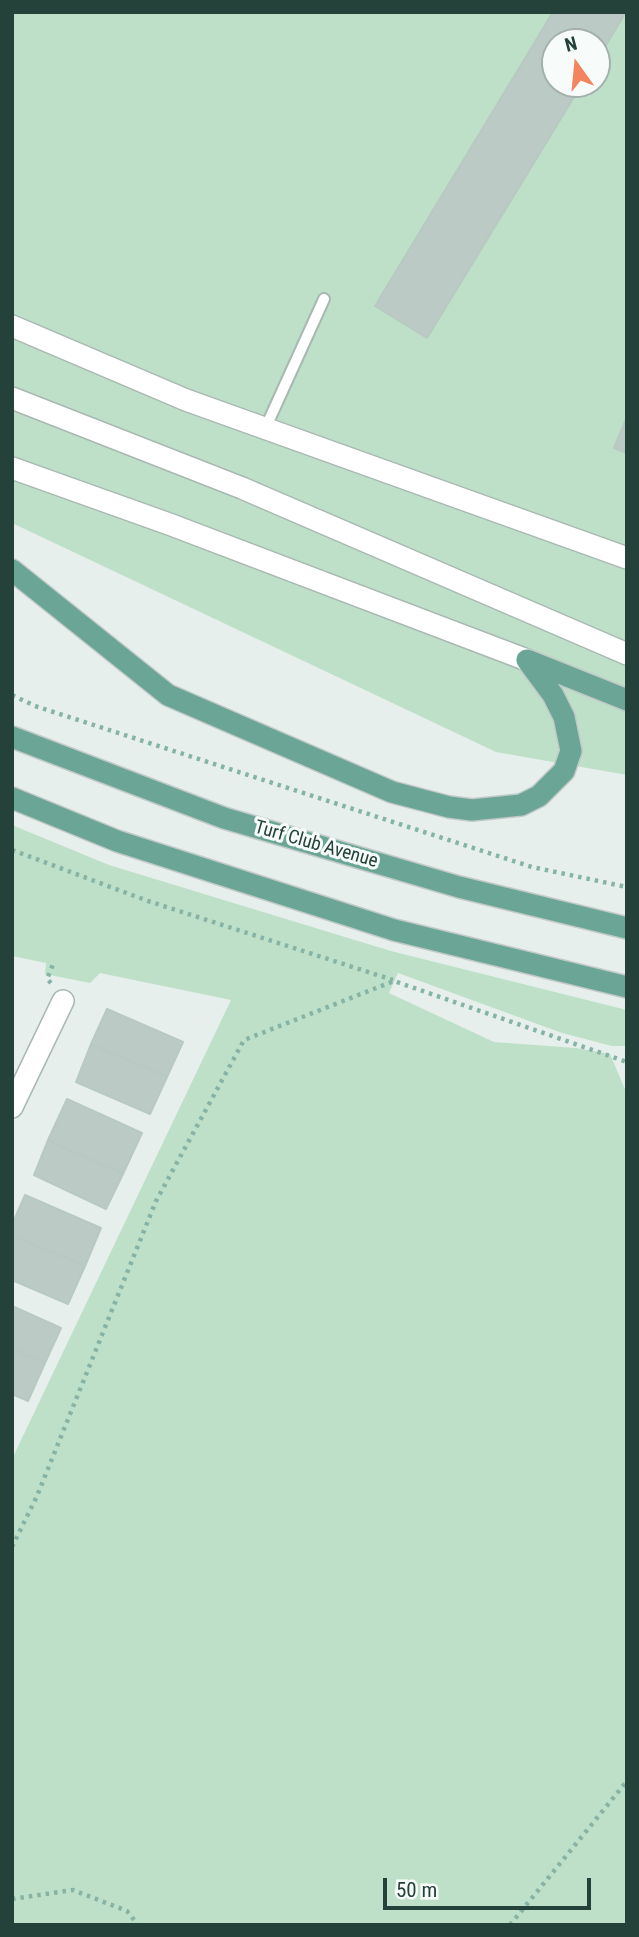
<!DOCTYPE html>
<html>
<head>
<meta charset="utf-8">
<style>
	body { margin:0 }
	#map { position:relative; width:639px; height:1937px; overflow:hidden; background:#e6efeb; font-family:"Roboto Condensed",sans-serif }
	canvas { display:block }
	.frame { position:absolute; inset:0; border:14px solid #24423a; pointer-events:none }
	.north { position:absolute; left:541px; top:28px; width:70px; height:70px; box-sizing:border-box; background:#f7fbf9; border:2px solid #a3b1ad; border-radius:50%; rotate:345deg; font-size:19px; font-weight:700; line-height:28px; text-align:center; color:#24423a }
	.north::after { content:''; display:block; margin:auto; width:24px; height:32px; background:#f4845f; clip-path:polygon(50% 0,100% 100%,50% 72%,0 100%) }
	.scale { position:absolute; left:383px; top:1878px; width:208px; height:32px; box-sizing:border-box; border:4px solid #24423a; border-top:0; padding-left:9px; font-size:21px; line-height:24px; white-space:nowrap; color:#24423a; -webkit-text-stroke:5px #f7fbf9; paint-order:stroke }
</style>
</head>
<body>
<div id="map">
<canvas width="639" height="1937"></canvas>
<div class="frame"></div>
<div class="north">N</div>
<div class="scale">50 m</div>
</div>
<script>
const g = document.querySelector('canvas').getContext('2d');
g.lineJoin = 'round';
function fillPath(path, color) {
  g.fillStyle = color;
  g.fill(path, 'evenodd');
}
function strokePath(path, color, width, dash) {
  g.strokeStyle = color;
  g.lineWidth = width;
  g.lineCap = dash ? 'butt' : 'round';
  g.setLineDash(dash || []);
  g.stroke(path);
}
function write(font, color, halo, rows, align = 'center') {
  g.font = font + ' "Roboto Condensed",sans-serif';
  g.lineWidth = 6;
  g.setLineDash([]);
  g.textBaseline = 'middle';
  g.strokeStyle = halo;
  g.fillStyle = color;
  for (const [text, x, y, turn = 0] of rows) {
    g.save();
    g.translate(x, y);
    g.rotate((+turn || 0) * Math.PI / 180);
    g.textAlign = isNaN(turn) ? turn : align;
    if (halo) g.strokeText(text, 0, 0);
    g.fillText(text, 0, 0);
    g.restore();
  }
}
fillPath(new Path2D(`
	M 12,12 L 627,12 L 627,775 L 496,752 L 12,523 ZM 555,42 L 597,42 L 597,84 L 555,84 Z
	M 12,825 L 109,865 L 391,951 L 627,1010 L 627,1046 L 612,1046 L 562,1033 L 398,973 L 389,993 L 494,1042 L 576,1048 L 610,1054 L 627,1094 L 627,1925 L 12,1925 L 12,1459 L 231,1000 L 100,973 L 90,983 L 45,974 L 46,963 L 12,956 Z`), '#bfe0c8');
const building = new Path2D(`
	M 553,12 L 626,12 L 597,60 L 597,42 L 555,42 L 555,84 L 582,84 L 427,338 L 375,306 Z
	M 627,417 L 627,453 L 614,448 Z
	M 107,1009 L 183,1042 L 167,1077 L 91,1044 Z
	M 91,1044 L 167,1077 L 150,1114 L 76,1082 Z
	M 67,1099 L 142,1133 L 123,1174 L 48,1140 Z
	M 48,1140 L 123,1174 L 106,1209 L 34,1175 Z
	M 25,1195 L 101,1228 L 85,1266 L 12,1236 L 12,1225 Z
	M 12,1236 L 85,1266 L 68,1304 L 12,1280 Z
	M 12,1306 L 61,1328 L 45,1363 L 12,1348 Z
	M 12,1348 L 45,1363 L 28,1401 L 12,1394 Z`);
fillPath(building, '#bbcac4');
strokePath(building, '#b8c9c2', 2);
const service = new Path2D(`
	M 265,429 L 324,299`);
const minor = new Path2D(`
	M 12,326 L 186,400 L 627,558
	M 12,398 L 242,488 L 627,654
	M 12,468 L 169,524 L 527,660
	M 12,1107 L 63,1001`);
const primary = new Path2D(`
	M 12,570 L 168,695 L 392,792 L 449,807 L 472,810 L 521,805 L 539,796 L 564,771 L 571,751 L 564,717 L 553,695 L 527,660
	M 527,660 L 627,700
	M 12,737 L 224,818 L 459,887 L 627,928
	M 12,798 L 117,841 L 394,930 L 627,987`);
strokePath(service, '#a8b8b2', 14);
strokePath(minor, '#a8b8b2', 24);
strokePath(primary, '#c2cac8', 24);
strokePath(new Path2D(`
	M 12,695 L 35,706 L 532,867 L 627,887
	M 12,850 L 148,901 L 393,980
	M 51,983 L 47,979 L 54,962
	M 12,1547 L 37,1496 L 156,1201 L 244,1040 L 394,981 L 627,1062
	M 12,1899 L 73,1890 L 127,1911 L 138,1925
	M 510,1925 L 627,1781`), '#86b3a5', 4.5, [3.5, 5]);
strokePath(service, '#fff', 10);
strokePath(minor, '#fff', 21);
strokePath(primary, '#6aa596', 21);
write('19px', '#24423a', '#f7fbf9', [
	["Turf Club Avenue",316,845,16]
]);
</script>
</body>
</html>
